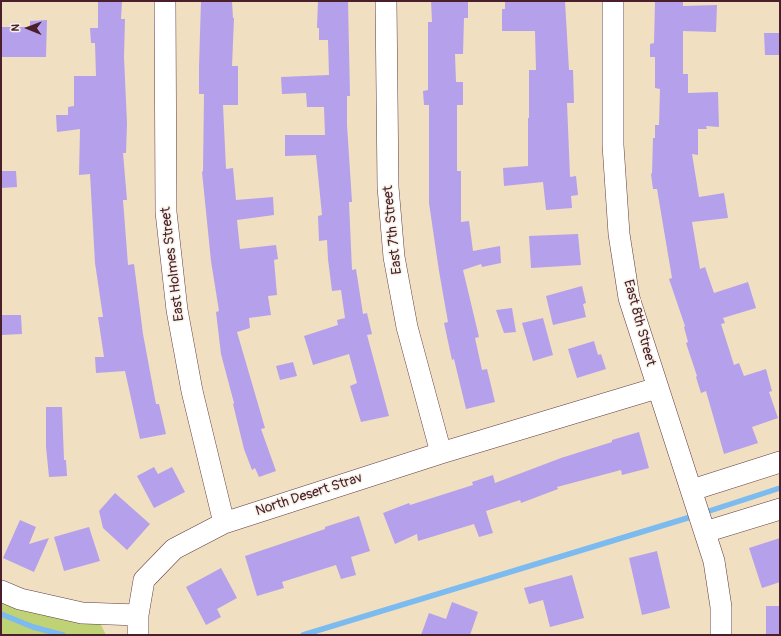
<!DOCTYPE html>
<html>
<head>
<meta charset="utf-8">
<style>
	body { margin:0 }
	#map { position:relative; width:781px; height:636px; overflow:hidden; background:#f0dfc1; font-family:Pangolin,sans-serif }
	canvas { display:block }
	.frame { position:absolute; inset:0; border:2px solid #4a1f2b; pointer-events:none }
	.north { position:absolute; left:8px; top:8px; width:40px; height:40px; -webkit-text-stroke:3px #f7f3e8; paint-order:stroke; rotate:271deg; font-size:11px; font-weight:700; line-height:16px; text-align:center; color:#4a1f2b }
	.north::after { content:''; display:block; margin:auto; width:14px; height:18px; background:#4a1f2b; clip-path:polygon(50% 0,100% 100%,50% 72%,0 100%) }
</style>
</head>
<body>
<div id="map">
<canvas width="781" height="636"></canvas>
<div class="frame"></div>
<div class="north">N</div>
</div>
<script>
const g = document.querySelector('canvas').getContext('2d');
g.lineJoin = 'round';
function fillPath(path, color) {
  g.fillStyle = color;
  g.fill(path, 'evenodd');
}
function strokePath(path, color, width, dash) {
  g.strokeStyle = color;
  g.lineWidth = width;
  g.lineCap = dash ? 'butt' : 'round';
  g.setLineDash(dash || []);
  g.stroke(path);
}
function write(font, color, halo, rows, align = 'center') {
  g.font = font + ' Pangolin,sans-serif';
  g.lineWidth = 3;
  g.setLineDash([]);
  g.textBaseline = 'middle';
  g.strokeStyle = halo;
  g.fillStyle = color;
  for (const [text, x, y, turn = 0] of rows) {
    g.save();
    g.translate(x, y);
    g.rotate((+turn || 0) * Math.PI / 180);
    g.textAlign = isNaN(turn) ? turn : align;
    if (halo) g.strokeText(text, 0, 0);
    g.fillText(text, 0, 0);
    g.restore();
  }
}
fillPath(new Path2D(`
	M 1,598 L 100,623 L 106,635 L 1,635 Z`), '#bfd275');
strokePath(new Path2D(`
	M 703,513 L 780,488
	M 1,614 L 33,627 L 63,635
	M 303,635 L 694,516`), '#7cbbf0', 5.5);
fillPath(new Path2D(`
	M 98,1 L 122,1 L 121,19 L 125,19 L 124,57 L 127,123 L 126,153 L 123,153 L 127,200 L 123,200 L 128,265 L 134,264 L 143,334 L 156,404 L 159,404 L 166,434 L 140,439 L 125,371 L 96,373 L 95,357 L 104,357 L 98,317 L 103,317 L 95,263 L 90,174 L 79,175 L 80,129 L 57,132 L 56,115 L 68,115 L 68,107 L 74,106 L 74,76 L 96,76 L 95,43 L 91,43 L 90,28 L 98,28 Z
	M 201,1 L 232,1 L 233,18 L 234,18 L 232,66 L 238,66 L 238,105 L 223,105 L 226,169 L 233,168 L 236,200 L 273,197 L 274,215 L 237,220 L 240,249 L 276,245 L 278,259 L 274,260 L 277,295 L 268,296 L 271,315 L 249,318 L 250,328 L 237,332 L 265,428 L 261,429 L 276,471 L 259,477 L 255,468 L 252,470 L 244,449 L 233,404 L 234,403 L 221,354 L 216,312 L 219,311 L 211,261 L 202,172 L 203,171 L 204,94 L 199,94 L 199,67 Z
	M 318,1 L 348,1 L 350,96 L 347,96 L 347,125 L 352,202 L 349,202 L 352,270 L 356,269 L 363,314 L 367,313 L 372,334 L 367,335 L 389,416 L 361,422 L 350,386 L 357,383 L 349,354 L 313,365 L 304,336 L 338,325 L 337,320 L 345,318 L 341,290 L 332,291 L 328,259 L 327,240 L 319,241 L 318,216 L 322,215 L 316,155 L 285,156 L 285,135 L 325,135 L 324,107 L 307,107 L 306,93 L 282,94 L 281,77 L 329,75 L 328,40 L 319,40 L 319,28 L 317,28 Z
	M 431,1 L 468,1 L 468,18 L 464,18 L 463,54 L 455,54 L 456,82 L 463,82 L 463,105 L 457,105 L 457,171 L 461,171 L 461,222 L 469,221 L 473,251 L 500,246 L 501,263 L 482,267 L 481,264 L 463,270 L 479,337 L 475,338 L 482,370 L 487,369 L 495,402 L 466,409 L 454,359 L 452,360 L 444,323 L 448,322 L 439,271 L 429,203 L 429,105 L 424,105 L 423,91 L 428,90 L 428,22 L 432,22 Z
	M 505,1 L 565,1 L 569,70 L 573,70 L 574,103 L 567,103 L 570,177 L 576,176 L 578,195 L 571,196 L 572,208 L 546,210 L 543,182 L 504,186 L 503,168 L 528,166 L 528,118 L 529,118 L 529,70 L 536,70 L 535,31 L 502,31 L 502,9 L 505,9 Z
	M 655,1 L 683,1 L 683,6 L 717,5 L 716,32 L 683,31 L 683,74 L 688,74 L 688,93 L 718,92 L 719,127 L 706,126 L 707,129 L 698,129 L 698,155 L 692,154 L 699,197 L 724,193 L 728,218 L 692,222 L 700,269 L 705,267 L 714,293 L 748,282 L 756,308 L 723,318 L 725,323 L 721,324 L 734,365 L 739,363 L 744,376 L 766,369 L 772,391 L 769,392 L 778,418 L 752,427 L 758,443 L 724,454 L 706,391 L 701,393 L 696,377 L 697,376 L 686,343 L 688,342 L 684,327 L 685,326 L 669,279 L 672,278 L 657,189 L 653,189 L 651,174 L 652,173 L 653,138 L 655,138 L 655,125 L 659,125 L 660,89 L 655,88 L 655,57 L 650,57 L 650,44 L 654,43 Z
	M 47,20 L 46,57 L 1,57 L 1,27 L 30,27 L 30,21 Z
	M 764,33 L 780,33 L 780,55 L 765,55 Z
	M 1,171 L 16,171 L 17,187 L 1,188 Z
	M 578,234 L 581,265 L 531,268 L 529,236 Z
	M 582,286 L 586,303 L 583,304 L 586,317 L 553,325 L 546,296 Z
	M 512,308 L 516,332 L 504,333 L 496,310 Z
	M 1,315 L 21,315 L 22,334 L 1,335 Z
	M 543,318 L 553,355 L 533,361 L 522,323 Z
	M 594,341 L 598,355 L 601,354 L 606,369 L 577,378 L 568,349 Z
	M 293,362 L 297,376 L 280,380 L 276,366 Z
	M 46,407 L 62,407 L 64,460 L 66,460 L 67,476 L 49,477 L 46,447 Z
	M 639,432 L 649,468 L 622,475 L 621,470 L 557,487 L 558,489 L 521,503 L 520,500 L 486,511 L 493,533 L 479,537 L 474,524 L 418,541 L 417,534 L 395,544 L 383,513 L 409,503 L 410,505 L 473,485 L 472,482 L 493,475 L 495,483 L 561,458 L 612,442 L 612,440 Z
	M 154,467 L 158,474 L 172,467 L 185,492 L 154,508 L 137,476 Z
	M 115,493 L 150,524 L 127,550 L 103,528 L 99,511 Z
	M 359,516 L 370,551 L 351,557 L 356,575 L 341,579 L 336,565 L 282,582 L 284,588 L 257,596 L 245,556 L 325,529 L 325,527 Z
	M 20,520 L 36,527 L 29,544 L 49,538 L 34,572 L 3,558 Z
	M 89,527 L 100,561 L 64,571 L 54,537 Z
	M 780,538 L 780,582 L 762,588 L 749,548 Z
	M 657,551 L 670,608 L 642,615 L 629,558 Z
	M 221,568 L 237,598 L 217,609 L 221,617 L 206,625 L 186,587 Z
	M 572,575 L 584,618 L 550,627 L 543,600 L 529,604 L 524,588 Z
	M 452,602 L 478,612 L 470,635 L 421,635 L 429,613 L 446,619 Z
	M 766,606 L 780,606 L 780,635 L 766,635 Z`), '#b5a0eb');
const minor = new Path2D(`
	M 165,1 L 166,212 L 177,310 L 192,391 L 224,523
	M 386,1 L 388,187 L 394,257 L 407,327 L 441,453
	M 613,1 L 613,145 L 619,234 L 629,298 L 714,561 L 721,607 L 721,635
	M 692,490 L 780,462
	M 705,532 L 780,509
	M 1,591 L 20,599 L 82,613 L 138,615
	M 138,635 L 138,615 L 144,580 L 174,549 L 224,523 L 441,453 L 657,388`);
strokePath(minor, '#633c42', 22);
strokePath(minor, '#fff', 21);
write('14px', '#4a1f2b', '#f7f3e8', [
	["East 7th Street",393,230,-96],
	["East Holmes Street",173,264,-97],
	["East 8th Street",639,323,75],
	["North Desert Strav",309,495,-18]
]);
</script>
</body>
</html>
